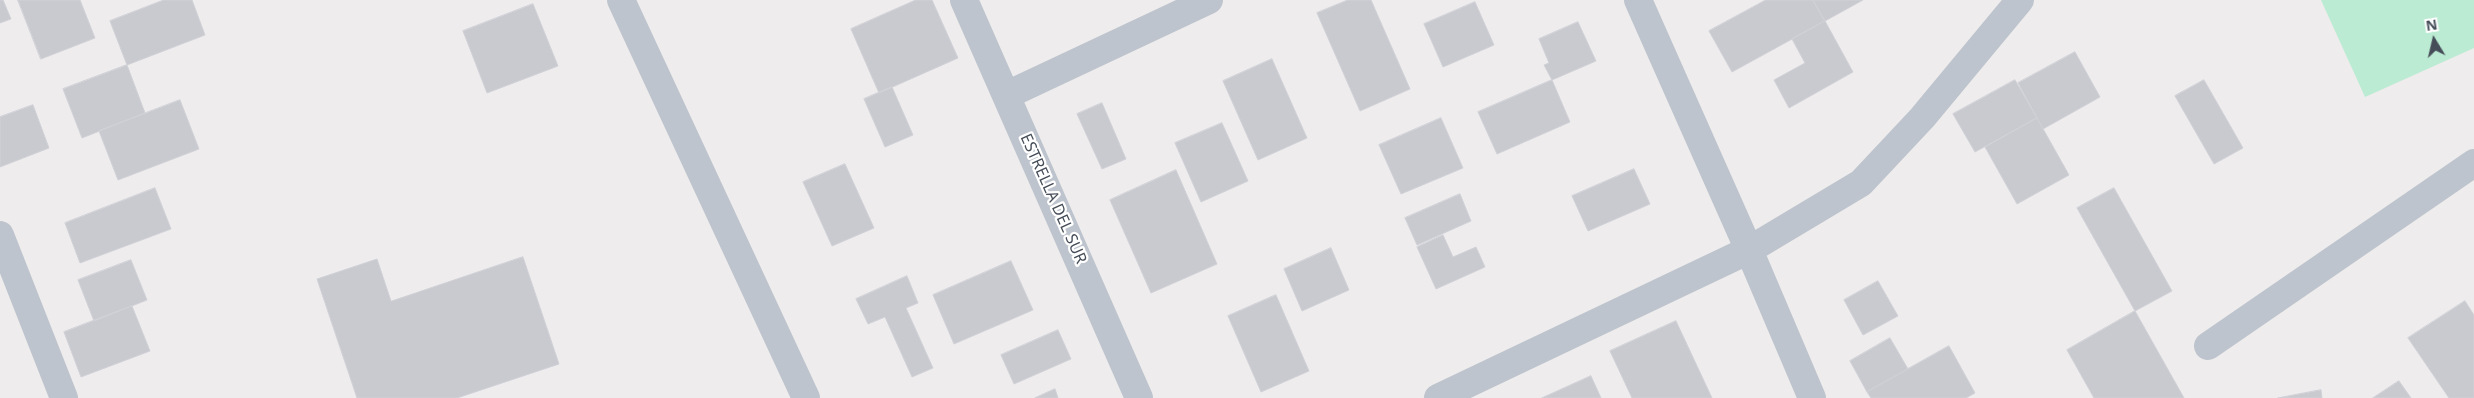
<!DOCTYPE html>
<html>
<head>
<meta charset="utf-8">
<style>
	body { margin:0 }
	#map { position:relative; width:2474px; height:398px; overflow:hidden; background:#eeecec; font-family:"Noto Sans",sans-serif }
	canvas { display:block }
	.north { position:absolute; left:2409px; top:15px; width:50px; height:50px; -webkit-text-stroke:4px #fff; paint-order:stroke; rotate:351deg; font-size:14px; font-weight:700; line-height:20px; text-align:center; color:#454d58 }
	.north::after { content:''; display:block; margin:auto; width:18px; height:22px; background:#454d58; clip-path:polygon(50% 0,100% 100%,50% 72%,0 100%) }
</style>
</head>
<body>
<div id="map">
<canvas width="2474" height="398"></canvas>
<div class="north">N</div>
</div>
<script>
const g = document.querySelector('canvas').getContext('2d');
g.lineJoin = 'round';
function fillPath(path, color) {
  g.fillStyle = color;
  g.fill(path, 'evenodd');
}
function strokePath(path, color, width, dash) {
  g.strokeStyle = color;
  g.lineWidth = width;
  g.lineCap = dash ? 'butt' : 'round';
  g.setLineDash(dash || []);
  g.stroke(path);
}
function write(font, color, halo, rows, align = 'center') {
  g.font = font + ' "Noto Sans",sans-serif';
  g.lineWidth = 4.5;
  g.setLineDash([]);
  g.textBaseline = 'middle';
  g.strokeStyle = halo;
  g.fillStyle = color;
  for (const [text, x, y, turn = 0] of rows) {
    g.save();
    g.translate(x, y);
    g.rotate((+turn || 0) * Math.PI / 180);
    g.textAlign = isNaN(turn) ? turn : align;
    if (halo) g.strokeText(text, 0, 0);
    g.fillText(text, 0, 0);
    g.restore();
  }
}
fillPath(new Path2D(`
	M 2321,0 L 2474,0 L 2474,48 L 2365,97 Z`), '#bbebd3');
const building = new Path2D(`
	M 0,0 L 3,0 L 11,19 L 0,23 Z
	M 18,0 L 80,0 L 95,38 L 41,59 Z
	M 164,0 L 192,0 L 205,35 L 127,65 L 110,21 Z
	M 916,0 L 932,0 L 958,58 L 879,93 L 851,29 Z
	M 1348,0 L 1371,0 L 1410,89 L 1360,111 L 1317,13 Z
	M 1766,0 L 1813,0 L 1825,21 L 1732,72 L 1709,31 Z
	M 1813,0 L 1863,0 L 1825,21 Z
	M 1475,2 L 1494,45 L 1443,67 L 1424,24 Z
	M 533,4 L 558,66 L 487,93 L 463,31 Z
	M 1825,21 L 1853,72 L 1789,108 L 1774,80 L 1805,63 L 1792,39 Z
	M 1578,22 L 1596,61 L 1552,80 L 1544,65 L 1549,63 L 1539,39 Z
	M 2075,52 L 2100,97 L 2043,129 L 2018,83 Z
	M 1272,59 L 1307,138 L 1258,160 L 1223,81 Z
	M 127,65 L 145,113 L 82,138 L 63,89 Z
	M 1552,80 L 1570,122 L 1497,154 L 1478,112 Z
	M 2015,80 L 2037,118 L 1975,152 L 1953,114 Z
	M 2204,80 L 2243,148 L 2214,164 L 2175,96 Z
	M 892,87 L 913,135 L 885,147 L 864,99 Z
	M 180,100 L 199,149 L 118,180 L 99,131 Z
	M 1102,103 L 1126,159 L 1102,169 L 1077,114 Z
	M 33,105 L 49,148 L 0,167 L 0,117 Z
	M 1441,118 L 1463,168 L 1401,194 L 1379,145 Z
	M 2037,118 L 2069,175 L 2017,204 L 1985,147 Z
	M 1222,123 L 1248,181 L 1201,202 L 1175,143 Z
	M 845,164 L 874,228 L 832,246 L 803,182 Z
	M 1634,169 L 1650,204 L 1588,231 L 1572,196 Z
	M 1176,170 L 1217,264 L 1151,293 L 1110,200 Z
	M 155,188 L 171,229 L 80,263 L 65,223 Z
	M 2114,188 L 2172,291 L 2135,311 L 2077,208 Z
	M 1460,194 L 1471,221 L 1417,245 L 1405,218 Z
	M 1443,235 L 1453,257 L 1476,247 L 1485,267 L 1436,289 L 1417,247 Z
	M 1331,248 L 1349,290 L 1302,311 L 1284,269 Z
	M 523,257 L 559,364 L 457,398 L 357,398 L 317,279 L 377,259 L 391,301 Z
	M 131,260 L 147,300 L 94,321 L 78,280 Z
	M 1011,261 L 1033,310 L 954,344 L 933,295 Z
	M 907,276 L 918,303 L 906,308 L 933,368 L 912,377 L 885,317 L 868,324 L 856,299 Z
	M 1878,281 L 1898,316 L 1863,335 L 1844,300 Z
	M 1276,295 L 1309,371 L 1261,392 L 1228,316 Z
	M 2465,301 L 2474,315 L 2474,398 L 2449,398 L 2408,338 Z
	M 132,306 L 150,351 L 81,377 L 64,332 Z
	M 2135,311 L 2184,398 L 2094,398 L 2067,350 Z
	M 1676,321 L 1712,398 L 1632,398 L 1610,351 Z
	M 1058,330 L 1071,359 L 1014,384 L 1001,355 Z
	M 1890,338 L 1908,369 L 1867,392 L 1850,361 Z
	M 1949,346 L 1975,393 L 1966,398 L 1871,398 L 1867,392 Z
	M 1591,376 L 1601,398 L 1542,398 Z
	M 2399,381 L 2411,398 L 2373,398 Z
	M 1055,389 L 1058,398 L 1035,398 Z
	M 2321,390 L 2322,398 L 2278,398 Z`);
fillPath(building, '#c9cad0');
strokePath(building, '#d0d1d7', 1);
strokePath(new Path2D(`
	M 621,0 L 806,398
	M 964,0 L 1139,398
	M 1638,0 L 1749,250 L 1812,398
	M 1007,95 L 1209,0
	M 0,235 L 64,398
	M 2208,346 L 2474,163
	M 1438,398 L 1749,250 L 1861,183 L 1922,118 L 2020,0`), '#bdc4cd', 28);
write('16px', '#454d58', '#fff', [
	["ESTRELLA DEL SUR",1053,199,66]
]);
</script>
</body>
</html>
